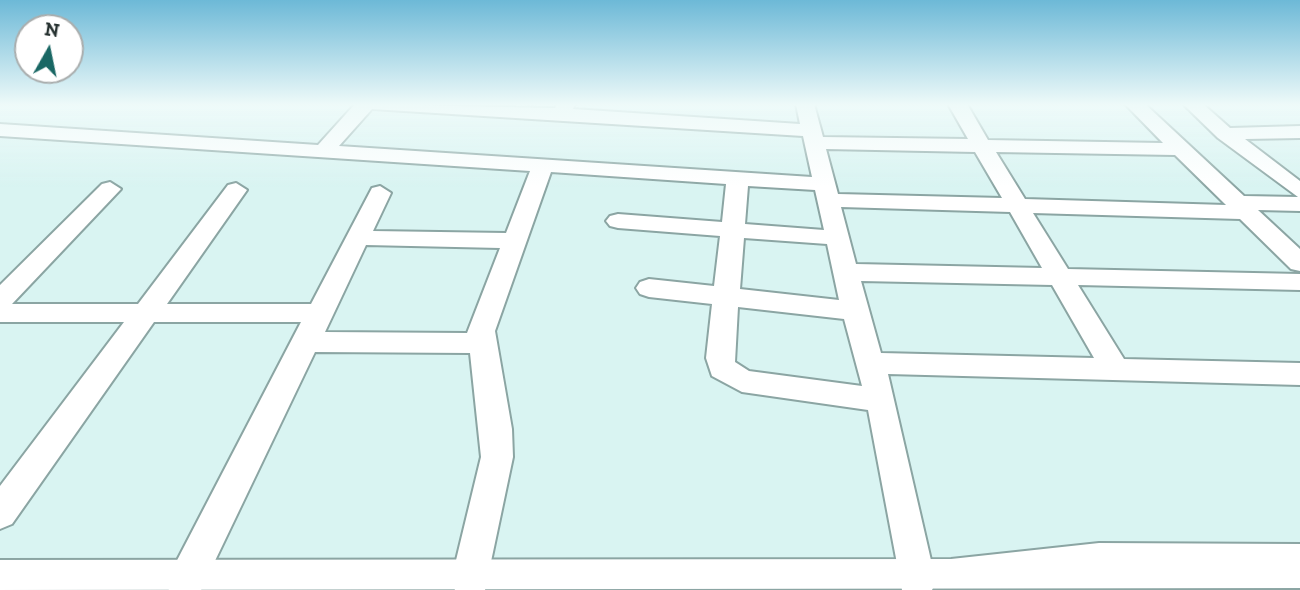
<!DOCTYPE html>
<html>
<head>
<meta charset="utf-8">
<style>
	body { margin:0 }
	#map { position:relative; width:1300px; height:590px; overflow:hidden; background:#d9f4f2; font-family:"Zilla Slab",serif }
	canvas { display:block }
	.north { position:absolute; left:14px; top:14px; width:70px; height:70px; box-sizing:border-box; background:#fff; border:2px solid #a9adad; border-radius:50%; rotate:9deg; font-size:19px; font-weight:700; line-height:28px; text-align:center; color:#273231 }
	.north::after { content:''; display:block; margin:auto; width:24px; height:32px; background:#196764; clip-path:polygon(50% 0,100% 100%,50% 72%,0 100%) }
</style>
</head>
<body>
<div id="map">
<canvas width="1300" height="590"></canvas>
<div class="north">N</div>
</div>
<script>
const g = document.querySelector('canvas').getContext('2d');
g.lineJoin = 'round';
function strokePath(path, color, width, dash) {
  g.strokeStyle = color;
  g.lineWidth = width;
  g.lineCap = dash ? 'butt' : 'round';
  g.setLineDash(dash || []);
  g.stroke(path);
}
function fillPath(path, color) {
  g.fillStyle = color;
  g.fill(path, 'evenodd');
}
const minor = new Path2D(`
	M 355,104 L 555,108 L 557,104 L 575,104 L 573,109 L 800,124 L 796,104 L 814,104 L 823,137 L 968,139 L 948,104 L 967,104 L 988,140 L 1163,143 L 1125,104 L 1145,104 L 1244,196 L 1298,197 L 1218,138 L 1183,104 L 1203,104 L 1230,128 L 1300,126 L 1300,138 L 1245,139 L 1300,181 L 1300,211 L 1258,210 L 1300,249 L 1300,271 L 1291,269 L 1240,219 L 1033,213 L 1068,269 L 1300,274 L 1300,290 L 1078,285 L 1124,359 L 1300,363 L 1300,385 L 888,374 L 936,582 L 932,590 L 902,590 L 868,410 L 742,392 L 712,376 L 706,358 L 712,304 L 649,297 L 640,294 L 636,288 L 640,282 L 649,279 L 714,286 L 720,236 L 618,228 L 610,226 L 606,221 L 610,216 L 618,214 L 722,222 L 726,184 L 551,172 L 495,331 L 512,429 L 513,457 L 485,590 L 455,590 L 451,581 L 481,457 L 470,353 L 315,352 L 201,590 L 169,590 L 166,583 L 172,570 L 301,322 L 154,322 L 12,524 L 0,529 L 0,486 L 124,322 L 0,322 L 0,285 L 102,184 L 110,182 L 121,189 L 12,304 L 138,304 L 228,185 L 236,183 L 247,190 L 167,304 L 311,304 L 372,188 L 380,186 L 391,193 L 373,231 L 506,233 L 530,171 L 0,136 L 0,124 L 318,145 ZM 372,109 L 803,136 L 812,177 L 339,146 ZM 826,149 L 975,152 L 1002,198 L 838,194 ZM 996,152 L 1175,155 L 1226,205 L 1025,199 ZM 748,186 L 815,190 L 824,230 L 745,224 ZM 841,207 L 1010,212 L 1042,268 L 856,264 ZM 744,238 L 827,244 L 839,300 L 740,289 ZM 366,245 L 500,248 L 467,333 L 325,332 ZM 861,281 L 1052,285 L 1094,358 L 881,353 ZM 738,307 L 844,319 L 862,386 L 749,371 L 735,362 Z`);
const major = new Path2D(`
	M 1099,543 L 1300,544 L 1300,588 L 0,590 L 0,560 L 951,559 Z`);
strokePath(minor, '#8ba5a3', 4);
strokePath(major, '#8ba5a3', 4);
fillPath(minor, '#fff');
fillPath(major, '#fff');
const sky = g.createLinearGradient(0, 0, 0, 187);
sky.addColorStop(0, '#6db9d7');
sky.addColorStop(0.56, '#eefaf9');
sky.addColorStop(1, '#eefaf900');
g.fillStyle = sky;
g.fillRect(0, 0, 1300, 187);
</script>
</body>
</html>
